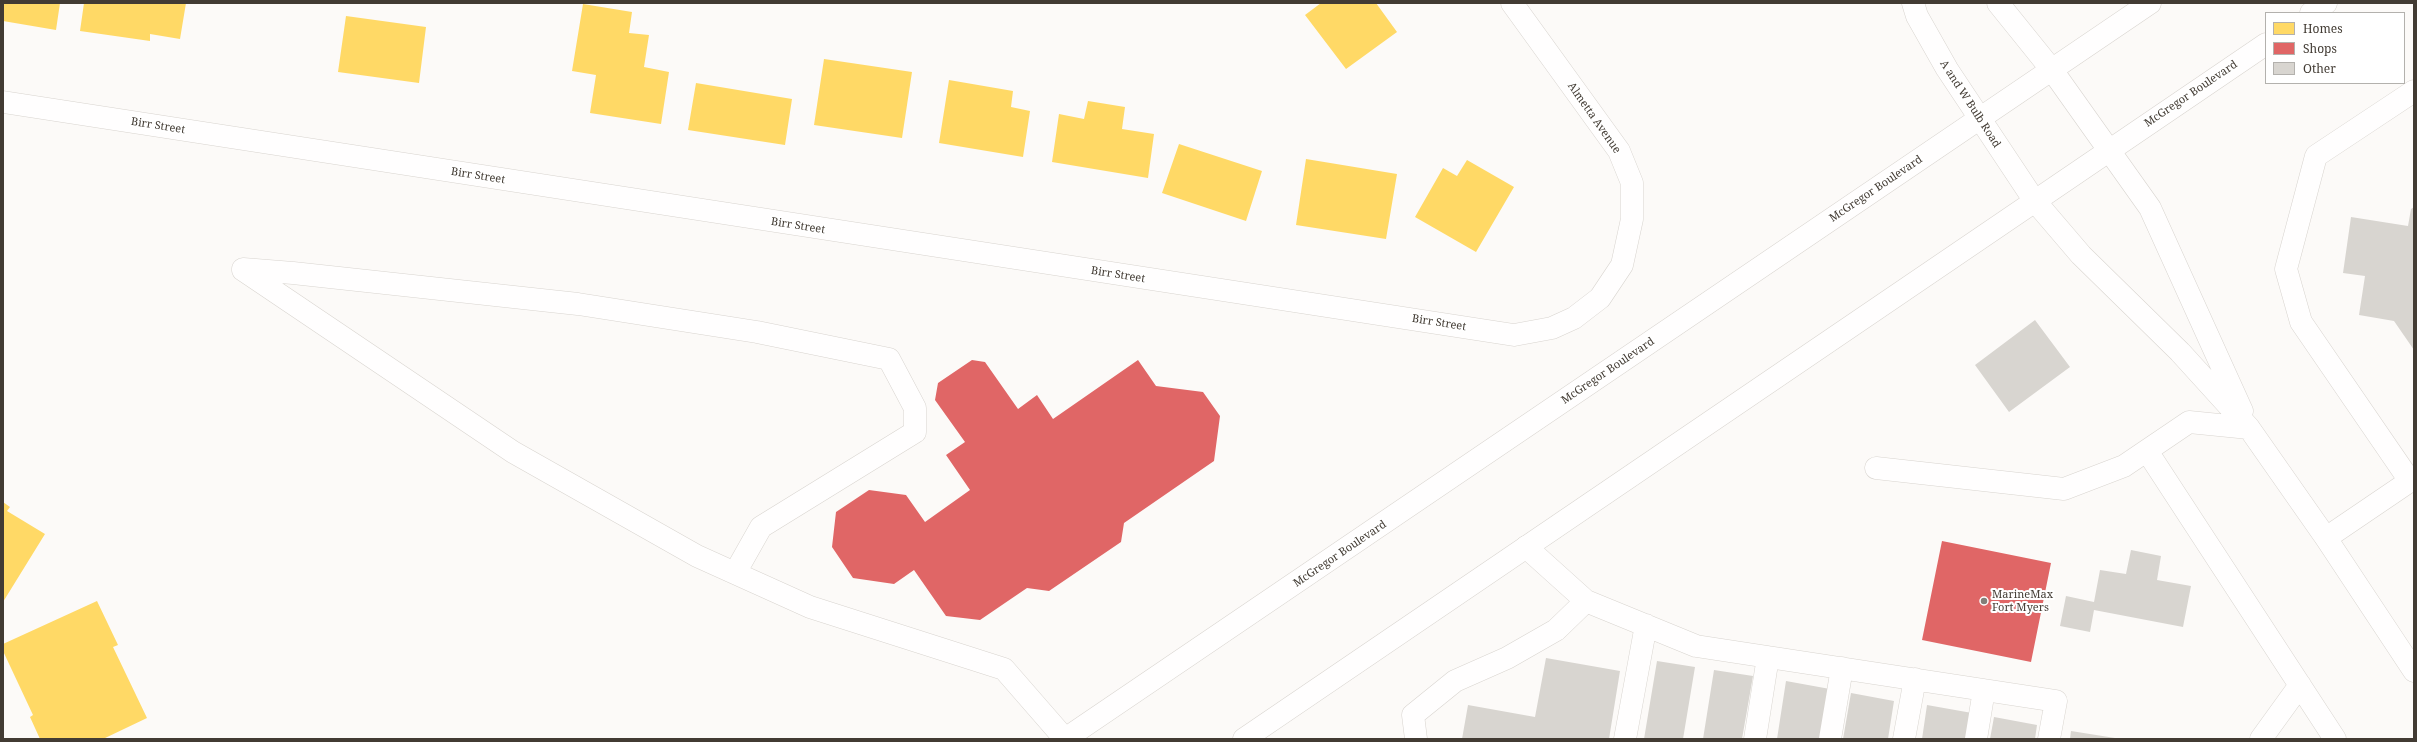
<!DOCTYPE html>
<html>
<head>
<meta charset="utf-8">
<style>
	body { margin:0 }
	#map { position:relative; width:2417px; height:742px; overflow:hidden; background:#fcfaf8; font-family:"Noto Serif",serif }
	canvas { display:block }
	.frame { position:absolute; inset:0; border:4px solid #423b33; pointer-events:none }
	.legend { position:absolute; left:2265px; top:12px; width:140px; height:72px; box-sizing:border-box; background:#fff; border:1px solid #b3b1ad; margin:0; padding:5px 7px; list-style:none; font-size:12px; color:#423b33 }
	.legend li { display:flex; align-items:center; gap:8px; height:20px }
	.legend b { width:20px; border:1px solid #b3b1ad }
</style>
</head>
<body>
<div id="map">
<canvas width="2417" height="742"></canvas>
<div class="frame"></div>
<ul class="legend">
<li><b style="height:11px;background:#ffd966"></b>Homes</li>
<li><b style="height:11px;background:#e06666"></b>Shops</li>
<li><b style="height:11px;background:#d8d5d0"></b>Other</li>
</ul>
</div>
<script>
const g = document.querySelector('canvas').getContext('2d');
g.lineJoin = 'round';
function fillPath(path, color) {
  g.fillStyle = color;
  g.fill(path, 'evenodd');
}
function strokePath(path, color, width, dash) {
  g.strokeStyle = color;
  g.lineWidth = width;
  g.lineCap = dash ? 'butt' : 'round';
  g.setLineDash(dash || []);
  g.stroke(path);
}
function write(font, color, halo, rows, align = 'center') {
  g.font = font + ' "Noto Serif",serif';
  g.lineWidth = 4;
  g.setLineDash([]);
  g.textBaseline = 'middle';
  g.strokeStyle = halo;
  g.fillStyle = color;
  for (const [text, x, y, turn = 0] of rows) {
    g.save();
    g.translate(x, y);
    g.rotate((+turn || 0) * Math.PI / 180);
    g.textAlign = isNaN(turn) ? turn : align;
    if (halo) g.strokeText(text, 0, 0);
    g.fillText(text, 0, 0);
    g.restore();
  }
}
fillPath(new Path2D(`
	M 3,3 L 60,3 L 56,30 L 3,21 Z
	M 84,3 L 186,3 L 180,39 L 150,34 L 150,41 L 80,31 Z
	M 1321,3 L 1376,3 L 1397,32 L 1346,69 L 1305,15 Z
	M 583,4 L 632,12 L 629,33 L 649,35 L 644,67 L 669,72 L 661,124 L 590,113 L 596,75 L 572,71 Z
	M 346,16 L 426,27 L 419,83 L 338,72 Z
	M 824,59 L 912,72 L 902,138 L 814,125 Z
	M 949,80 L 1013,91 L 1011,107 L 1030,111 L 1023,157 L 939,143 Z
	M 696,83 L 792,99 L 785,145 L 688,130 Z
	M 1088,101 L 1125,107 L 1122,129 L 1154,134 L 1148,178 L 1052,162 L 1059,114 L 1084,119 Z
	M 1179,144 L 1262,171 L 1246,221 L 1162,193 Z
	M 1306,159 L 1397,174 L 1386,239 L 1296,225 Z
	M 1467,160 L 1514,187 L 1476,252 L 1415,217 L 1443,168 L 1457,176 Z
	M 3,502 L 10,507 L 7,511 L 45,534 L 3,602 Z
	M 97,601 L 118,645 L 113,647 L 147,718 L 103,739 L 40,739 L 30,717 L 33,715 L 3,651 L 3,644 Z`), '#ffd966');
fillPath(new Path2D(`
	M 972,360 L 985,362 L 1018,409 L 1037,395 L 1053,419 L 1138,360 L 1156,386 L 1203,392 L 1220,416 L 1214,461 L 1124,523 L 1121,542 L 1049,591 L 1027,588 L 980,620 L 946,616 L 914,570 L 894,584 L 853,578 L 832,547 L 836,512 L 869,490 L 906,495 L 925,522 L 970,490 L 946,455 L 965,442 L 935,400 L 938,383 Z
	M 1942,541 L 2051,563 L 2031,662 L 1922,640 Z`), '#e06666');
fillPath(new Path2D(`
	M 2414,207 L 2414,350 L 2394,321 L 2359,315 L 2365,276 L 2343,273 L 2351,217 L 2408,226 L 2411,209 Z
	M 2035,320 L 2070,367 L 2009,412 L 1975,365 Z
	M 2131,550 L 2161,556 L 2157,580 L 2191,586 L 2183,627 L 2094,610 L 2090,632 L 2060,626 L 2066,596 L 2094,602 L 2100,570 L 2126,574 Z
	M 1546,658 L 1620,671 L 1609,739 L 1462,739 L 1468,705 L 1535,717 Z
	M 1657,661 L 1695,667 L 1683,739 L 1644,739 Z
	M 1714,670 L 1753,676 L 1742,739 L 1703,739 Z
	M 1786,681 L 1830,689 L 1821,739 L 1777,739 Z
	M 1851,693 L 1894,701 L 1888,739 L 1843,739 Z
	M 1927,705 L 1972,713 L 1967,739 L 1922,739 Z
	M 1994,717 L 2037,725 L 2035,739 L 1990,739 Z
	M 2071,731 L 2115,738 L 2115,739 L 2070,739 Z`), '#d8d5d0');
const minor = new Path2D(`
	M 1913,3 L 1917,16 L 1947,69 L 2034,200 L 2081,255 L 2180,352 L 2249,428 L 2326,538 L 2414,671
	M 1998,3 L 2052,70 L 2150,208 L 2242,411
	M 3,102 L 1514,335 L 1552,328 L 1574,318 L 1600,298 L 1622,265 L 1632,219 L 1632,183 L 1619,151 L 1512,3
	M 243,269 L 293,273 L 578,304 L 757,332 L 889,359 L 915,408 L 915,432 L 761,527 L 735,573
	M 243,270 L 513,452 L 697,556 L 810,607 L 1004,669 L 1065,739
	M 2147,451 L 2335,739
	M 1876,468 L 2064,489 L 2124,466 L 2189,422 L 2249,428
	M 2326,538 L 2410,481 L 2301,322 L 2286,269 L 2316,156 L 2414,91
	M 1526,547 L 1586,601 L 1696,646 L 2056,701 L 2049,739
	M 1416,739 L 1413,715 L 1455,681 L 1507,658 L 1556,630 L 1586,601
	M 1625,739 L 1646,625
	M 1755,739 L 1768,657
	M 1830,739 L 1842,668
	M 1904,739 L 1915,679
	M 1976,739 L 1984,690
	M 2261,739 L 2300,685`);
const major = new Path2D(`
	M 2311,13 L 2326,3
	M 1065,739 L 2150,3
	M 1244,739 L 2266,44`);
strokePath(minor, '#d8d4cf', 23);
strokePath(major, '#d8d4cf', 23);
strokePath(minor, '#fffefe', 22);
strokePath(major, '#fffefe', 22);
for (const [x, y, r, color] of [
	[1984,601,4,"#837e78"]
]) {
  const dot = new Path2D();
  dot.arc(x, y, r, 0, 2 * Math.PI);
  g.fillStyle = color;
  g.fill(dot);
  strokePath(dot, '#fff', 1.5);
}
write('11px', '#423b33', '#fff', [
	["McGregor Boulevard",2191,94,-34],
	["A and W Bulb Road",1970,104,57],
	["Almetta Avenue",1594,118,55],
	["Birr Street",158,126,9],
	["Birr Street",478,176,9],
	["McGregor Boulevard",1876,189,-34],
	["Birr Street",798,226,9],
	["Birr Street",1118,275,9],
	["Birr Street",1439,323,9],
	["McGregor Boulevard",1608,371,-34],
	["McGregor Boulevard",1340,554,-34]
]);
write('11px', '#423b33', '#fff', [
	["MarineMax",1992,595],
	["Fort Myers",1992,608]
], 'left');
</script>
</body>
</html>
